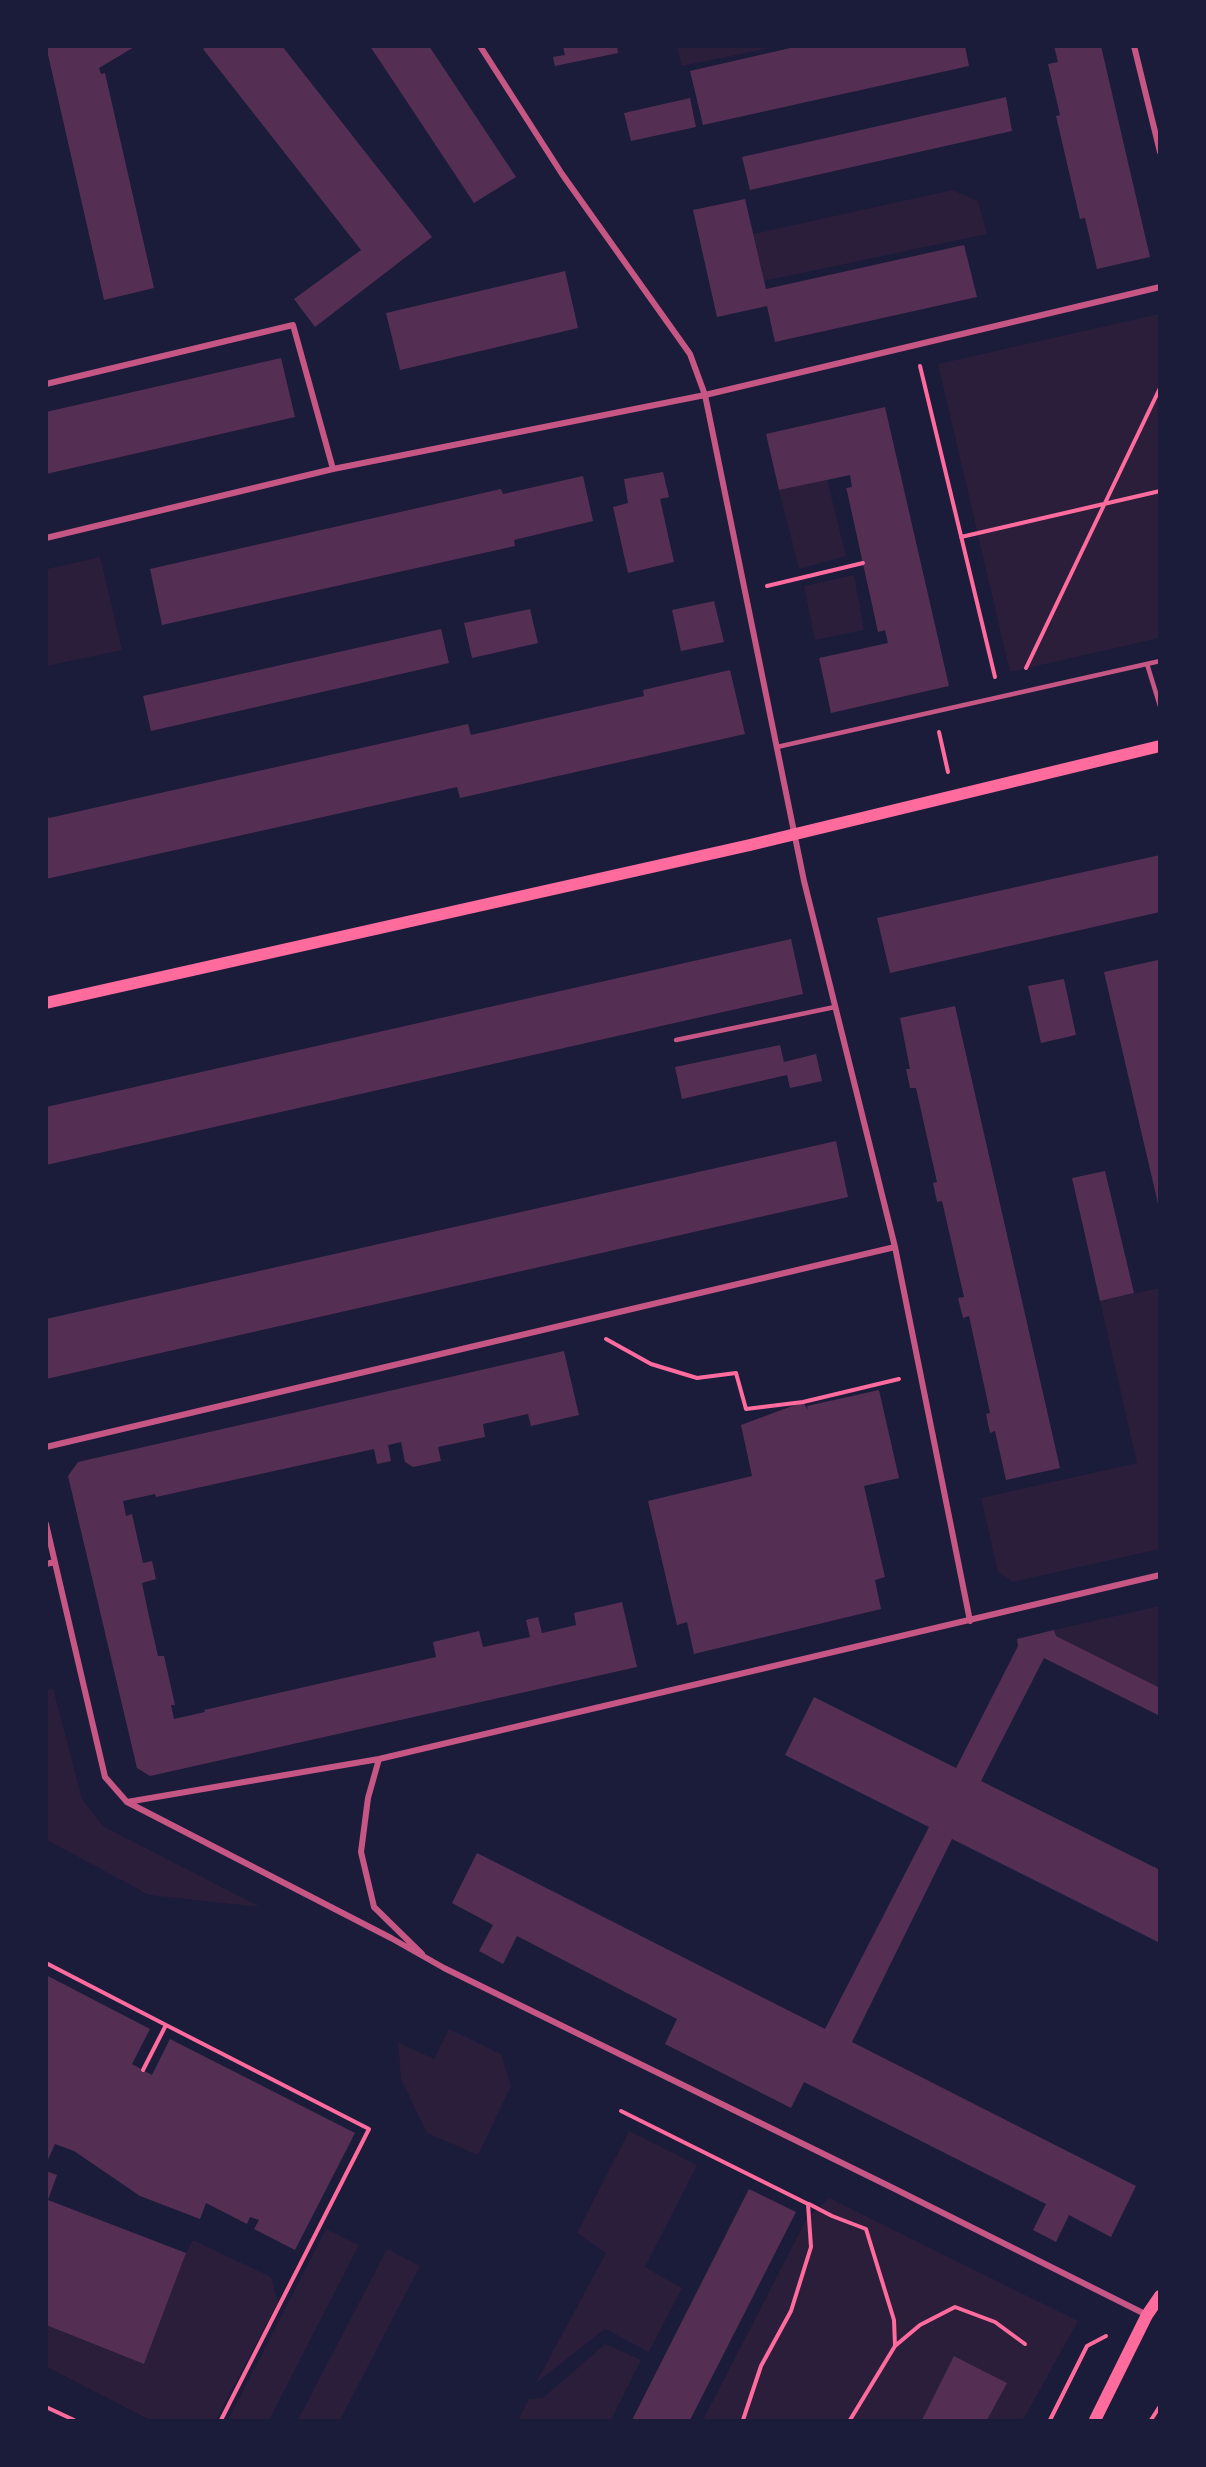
<!DOCTYPE html>
<html>
<head>
<meta charset="utf-8">
<style>
	body { margin:0 }
	#map { position:relative; width:1206px; height:2467px; overflow:hidden; background:#1b1b3a; font-family:Georgia,serif }
	canvas { display:block }
	.frame { position:absolute; inset:0; border:48px solid #1b1b3a; pointer-events:none }
</style>
</head>
<body>
<div id="map">
<canvas width="1206" height="2467"></canvas>
<div class="frame"></div>
</div>
<script>
const g = document.querySelector('canvas').getContext('2d');
g.lineJoin = 'round';
function fillPath(path, color) {
  g.fillStyle = color;
  g.fill(path, 'evenodd');
}
function strokePath(path, color, width, dash) {
  g.strokeStyle = color;
  g.lineWidth = width;
  g.lineCap = dash ? 'butt' : 'round';
  g.setLineDash(dash || []);
  g.stroke(path);
}
fillPath(new Path2D(`
	M 677,47 L 677,46 L 775,47 L 682,66 Z
	M 952,190 L 978,201 L 987,234 L 764,281 L 753,234 Z
	M 1159,314 L 1159,638 L 1010,672 L 938,364 Z
	M 827,479 L 846,556 L 799,569 L 779,490 Z
	M 100,557 L 122,650 L 47,666 L 47,569 Z
	M 854,575 L 864,630 L 815,640 L 804,586 Z
	M 1159,1288 L 1159,1549 L 1013,1582 L 998,1572 L 981,1498 L 1137,1463 L 1100,1301 Z
	M 1159,1606 L 1159,1688 L 1056,1636 L 1054,1630 Z
	M 53,1688 L 82,1799 L 103,1826 L 260,1907 L 149,1895 L 47,1840 L 46,1690 Z
	M 449,2029 L 501,2054 L 511,2086 L 478,2155 L 427,2133 L 401,2079 L 398,2042 L 434,2059 Z
	M 629,2131 L 697,2165 L 645,2267 L 682,2288 L 649,2352 L 605,2329 L 536,2383 L 606,2253 L 577,2233 Z
	M 829,2198 L 1078,2321 L 1023,2420 L 987,2420 L 1006,2383 L 955,2356 L 922,2420 L 703,2420 L 806,2220 Z
	M 326,2229 L 359,2245 L 269,2420 L 228,2420 Z
	M 193,2240 L 271,2277 L 278,2302 L 216,2420 L 150,2420 L 47,2367 L 46,2325 L 144,2364 L 186,2253 Z
	M 387,2249 L 420,2266 L 340,2420 L 298,2420 Z
	M 605,2344 L 641,2360 L 611,2420 L 518,2420 L 529,2399 L 543,2398 Z`), '#2a1e3b');
fillPath(new Path2D(`
	M 46,46 L 136,46 L 99,68 L 101,74 L 105,73 L 154,288 L 104,300 Z
	M 207,46 L 282,46 L 432,237 L 315,327 L 294,299 L 361,250 L 203,49 Z
	M 370,46 L 429,46 L 516,177 L 474,203 Z
	M 563,46 L 617,46 L 618,53 L 555,66 L 553,57 L 565,55 Z
	M 799,46 L 965,46 L 969,66 L 703,125 L 690,71 Z
	M 1054,46 L 1101,46 L 1150,257 L 1097,269 L 1085,218 L 1080,219 L 1056,116 L 1060,115 L 1048,64 L 1058,62 Z
	M 1006,97 L 1012,131 L 750,190 L 742,157 Z
	M 690,98 L 696,127 L 631,141 L 624,113 Z
	M 745,199 L 766,289 L 964,245 L 977,297 L 775,342 L 767,306 L 717,317 L 693,210 Z
	M 565,271 L 578,328 L 400,370 L 386,313 Z
	M 281,358 L 295,417 L 46,474 L 46,412 Z
	M 885,407 L 949,686 L 831,713 L 819,658 L 888,643 L 885,630 L 878,632 L 847,491 L 846,488 L 852,487 L 850,475 L 779,490 L 766,434 Z
	M 663,472 L 669,497 L 660,499 L 674,562 L 628,573 L 613,507 L 628,503 L 624,479 Z
	M 583,476 L 593,521 L 514,540 L 515,546 L 162,625 L 150,569 L 501,489 L 503,494 Z
	M 714,601 L 724,642 L 681,651 L 672,610 Z
	M 530,609 L 538,643 L 472,658 L 464,623 Z
	M 441,629 L 449,663 L 151,731 L 143,696 Z
	M 730,670 L 745,734 L 460,798 L 457,787 L 46,879 L 46,813 L 49,818 L 468,724 L 471,735 L 644,696 L 643,690 Z
	M 1160,855 L 1160,912 L 890,973 L 877,918 Z
	M 791,939 L 803,994 L 46,1165 L 46,1107 Z
	M 1158,960 L 1160,968 L 1159,1208 L 1104,972 Z
	M 1064,979 L 1076,1035 L 1041,1043 L 1028,986 Z
	M 955,1006 L 1060,1468 L 1006,1480 L 995,1431 L 990,1433 L 986,1414 L 990,1413 L 969,1316 L 963,1318 L 958,1298 L 964,1297 L 942,1201 L 937,1202 L 933,1183 L 937,1182 L 916,1088 L 910,1088 L 906,1069 L 910,1069 L 900,1018 Z
	M 780,1045 L 784,1062 L 816,1054 L 822,1081 L 790,1088 L 787,1075 L 682,1099 L 675,1067 Z
	M 836,1141 L 848,1197 L 46,1379 L 46,1319 Z
	M 1105,1171 L 1134,1293 L 1100,1301 L 1072,1178 Z
	M 564,1351 L 579,1415 L 531,1426 L 528,1414 L 483,1424 L 485,1437 L 438,1447 L 441,1461 L 413,1467 L 405,1462 L 401,1442 L 388,1445 L 391,1461 L 377,1464 L 374,1449 L 156,1497 L 155,1494 L 123,1501 L 126,1516 L 132,1514 L 143,1563 L 152,1561 L 156,1579 L 142,1583 L 148,1612 L 158,1656 L 164,1656 L 175,1705 L 171,1705 L 174,1719 L 205,1712 L 204,1710 L 436,1657 L 433,1642 L 479,1631 L 483,1647 L 530,1637 L 526,1620 L 538,1617 L 542,1633 L 576,1625 L 574,1613 L 622,1602 L 637,1667 L 150,1776 L 137,1768 L 68,1476 L 78,1462 Z
	M 879,1390 L 899,1478 L 864,1486 L 885,1577 L 875,1580 L 881,1609 L 694,1654 L 687,1622 L 677,1625 L 648,1501 L 752,1476 L 741,1425 L 803,1402 L 808,1410 L 807,1406 Z
	M 1054,1630 L 1056,1636 L 1160,1688 L 1160,1716 L 1044,1658 L 981,1781 L 1160,1870 L 1160,1943 L 952,1839 L 852,2042 L 1136,2186 L 1111,2237 L 1069,2215 L 1056,2242 L 1033,2230 L 1046,2204 L 804,2082 L 791,2108 L 665,2044 L 677,2019 L 517,1936 L 503,1964 L 479,1951 L 493,1925 L 452,1903 L 477,1853 L 825,2029 L 929,1827 L 785,1755 L 814,1697 L 956,1768 L 1018,1646 L 1017,1639 Z
	M 46,1975 L 150,2029 L 132,2064 L 143,2070 L 152,2075 L 170,2039 L 355,2133 L 295,2250 L 254,2229 L 259,2220 L 250,2217 L 247,2224 L 206,2203 L 200,2219 L 140,2196 L 74,2151 L 55,2144 L 46,2164 Z
	M 46,2171 L 57,2175 L 48,2200 L 186,2253 L 144,2364 L 46,2325 Z
	M 749,2189 L 796,2212 L 690,2420 L 632,2420 Z
	M 954,2356 L 1007,2383 L 987,2420 L 922,2420 Z`), '#542f53');
strokePath(new Path2D(`
	M 920,366 L 995,677
	M 961,537 L 1160,491
	M 767,586 L 863,563
	M 1026,668 L 1160,388
	M 939,732 L 948,772
	M 606,1339 L 651,1364 L 697,1378 L 736,1373 L 746,1409 L 803,1402 L 899,1379
	M 46,1963 L 166,2025 L 143,2070
	M 166,2025 L 369,2129 L 221,2420
	M 621,2111 L 808,2204 L 811,2247 L 791,2311 L 761,2366 L 743,2420
	M 809,2204 L 832,2216 L 866,2229 L 894,2320 L 895,2346 L 850,2420
	M 895,2346 L 920,2325 L 955,2307 L 995,2322 L 1025,2344
	M 46,2407 L 74,2420
	M 1050,2420 L 1087,2346 L 1106,2336
	M 1151,2420 L 1160,2406`), '#ff6b9d', 4);
strokePath(new Path2D(`
	M 1147,664 L 1160,706
	M 777,747 L 1160,661
	M 676,1040 L 835,1007`), '#c65784', 4.5);
strokePath(new Path2D(`
	M 480,46 L 562,174 L 690,354 L 705,395 L 804,881 L 895,1247 L 970,1621
	M 1134,46 L 1160,152
	M 46,384 L 293,325 L 333,469
	M 46,538 L 333,469 L 705,395 L 1160,287
	M 46,1447 L 895,1247
	M 46,1524 L 105,1777 L 127,1802 L 391,1938 L 444,1968 L 895,2189 L 1147,2315
	M 46,1564 L 55,1562
	M 379,1759 L 368,1798 L 361,1852 L 374,1907 L 422,1954
	M 127,1802 L 379,1759 L 1160,1575`), '#c65784', 6);
strokePath(new Path2D(`
	M 46,1003 L 750,845 L 1160,746
	M 1095,2420 L 1147,2315 L 1160,2296`), '#ff6b9d', 12);
</script>
</body>
</html>
